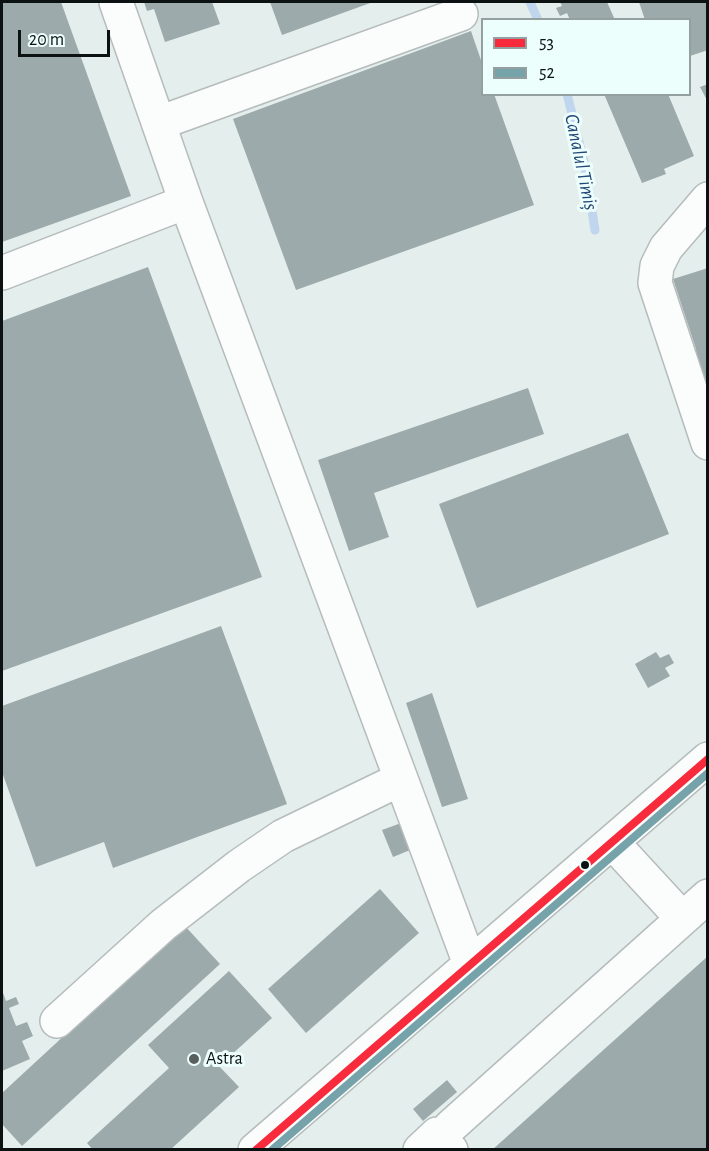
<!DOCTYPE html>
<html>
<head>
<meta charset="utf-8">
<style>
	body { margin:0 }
	#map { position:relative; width:709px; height:1151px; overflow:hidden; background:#e4eeec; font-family:"Alegreya Sans",sans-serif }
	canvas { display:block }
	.frame { position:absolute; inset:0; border:3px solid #0c1211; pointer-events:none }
	.legend { position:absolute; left:481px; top:18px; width:210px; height:78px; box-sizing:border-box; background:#edfffd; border:2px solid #93a09f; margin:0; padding:8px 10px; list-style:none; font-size:18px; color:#0c1211 }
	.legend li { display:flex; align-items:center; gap:12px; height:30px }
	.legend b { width:30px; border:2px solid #93a09f }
	.scale { position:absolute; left:18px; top:30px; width:92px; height:27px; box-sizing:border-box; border:3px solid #0c1211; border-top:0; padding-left:8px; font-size:18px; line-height:21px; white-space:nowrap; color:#0c1211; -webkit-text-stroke:4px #edfffd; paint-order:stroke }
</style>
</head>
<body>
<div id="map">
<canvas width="709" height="1151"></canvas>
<div class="frame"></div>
<ul class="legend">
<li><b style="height:8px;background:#f82b3c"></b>53</li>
<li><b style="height:8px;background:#76a3a9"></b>52</li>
</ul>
<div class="scale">20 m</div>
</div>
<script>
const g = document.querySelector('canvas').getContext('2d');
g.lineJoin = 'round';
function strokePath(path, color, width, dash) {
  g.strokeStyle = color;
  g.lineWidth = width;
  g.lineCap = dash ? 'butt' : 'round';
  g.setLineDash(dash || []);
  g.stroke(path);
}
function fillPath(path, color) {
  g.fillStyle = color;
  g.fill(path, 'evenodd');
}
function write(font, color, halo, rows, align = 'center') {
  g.font = font + ' "Alegreya Sans",sans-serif';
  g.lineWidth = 6;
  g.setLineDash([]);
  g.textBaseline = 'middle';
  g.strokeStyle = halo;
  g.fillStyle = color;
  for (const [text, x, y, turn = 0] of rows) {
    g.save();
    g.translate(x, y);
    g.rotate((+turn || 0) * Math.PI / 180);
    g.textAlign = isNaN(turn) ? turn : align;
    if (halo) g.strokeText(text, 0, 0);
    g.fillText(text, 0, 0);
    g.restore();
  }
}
strokePath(new Path2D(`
	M 530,2 L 538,20
	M 567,94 L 585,166 L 595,230`), '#c0d6ee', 9);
fillPath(new Path2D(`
	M 2,2 L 61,2 L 131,196 L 2,242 Z
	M 144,2 L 212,2 L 220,24 L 165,42 L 154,9 L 147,11 Z
	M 270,2 L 373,2 L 282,35 Z
	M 560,2 L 607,2 L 615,20 L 570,20 L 567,13 L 560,16 L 556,8 L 562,6 Z
	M 639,2 L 708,2 L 708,50 L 690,56 L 690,20 L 645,20 Z
	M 471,31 L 482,63 L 482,94 L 494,94 L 534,205 L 296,290 L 233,119 Z
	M 708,84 L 708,102 L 700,87 Z
	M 604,94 L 668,94 L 694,156 L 664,169 L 666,174 L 642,183 Z
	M 148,267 L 262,577 L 2,671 L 2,321 Z
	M 708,268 L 708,384 L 707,384 L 701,367 L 697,368 L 691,352 L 696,349 L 673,279 Z
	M 528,388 L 544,434 L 374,493 L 389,537 L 349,551 L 318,460 Z
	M 628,433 L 669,534 L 477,608 L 439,504 Z
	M 221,626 L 287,804 L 113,868 L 104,842 L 36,867 L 2,772 L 2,706 Z
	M 656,652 L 660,658 L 669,654 L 674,663 L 665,668 L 670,676 L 648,688 L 635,664 Z
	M 432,693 L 468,799 L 442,807 L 406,703 Z
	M 404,822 L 415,848 L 393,857 L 382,830 Z
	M 380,889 L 419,933 L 306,1033 L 268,989 Z
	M 184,925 L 220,964 L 22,1146 L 2,1124 L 2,1093 Z
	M 708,956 L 708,1150 L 492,1150 Z
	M 229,971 L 272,1018 L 219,1066 L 239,1087 L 170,1150 L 93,1150 L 87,1143 L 169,1068 L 148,1045 Z
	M 2,990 L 6,1001 L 16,997 L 19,1004 L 9,1008 L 16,1026 L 27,1022 L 33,1036 L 22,1041 L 30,1059 L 2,1071 Z
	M 447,1080 L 457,1092 L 423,1121 L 413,1109 Z`), '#9caaac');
const minor = new Path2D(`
	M 116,2 L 186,202 L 470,964
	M 159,123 L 461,14
	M 708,199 L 666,248 L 657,266 L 655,283 L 708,443
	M 2,273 L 186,202
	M 612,842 L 682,918
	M 57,1021 L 163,925 L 239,866 L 283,836 L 401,779
	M 450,1127 L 708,896
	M 255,1150 L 708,759
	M 420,1150 L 437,1134 L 451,1150`);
strokePath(minor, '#b5bcbb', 36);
strokePath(minor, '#fbfcfc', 33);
strokePath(new Path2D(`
	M 256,1150 L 708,759`), '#f82b3c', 8);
strokePath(new Path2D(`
	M 272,1150 L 708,773`), '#76a3a9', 8);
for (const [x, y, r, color] of [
	[585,865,5,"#0c1211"],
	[194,1059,6,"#585f5e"]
]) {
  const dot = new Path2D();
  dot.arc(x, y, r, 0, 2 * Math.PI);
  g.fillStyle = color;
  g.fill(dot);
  strokePath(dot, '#edfffd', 2);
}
write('18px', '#0c1211', '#edfffd', [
	["Astra",206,1059]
], 'left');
write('italic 20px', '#244876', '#edfffd', [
	["Canalul Timiș",581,162,78]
]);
</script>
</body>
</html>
